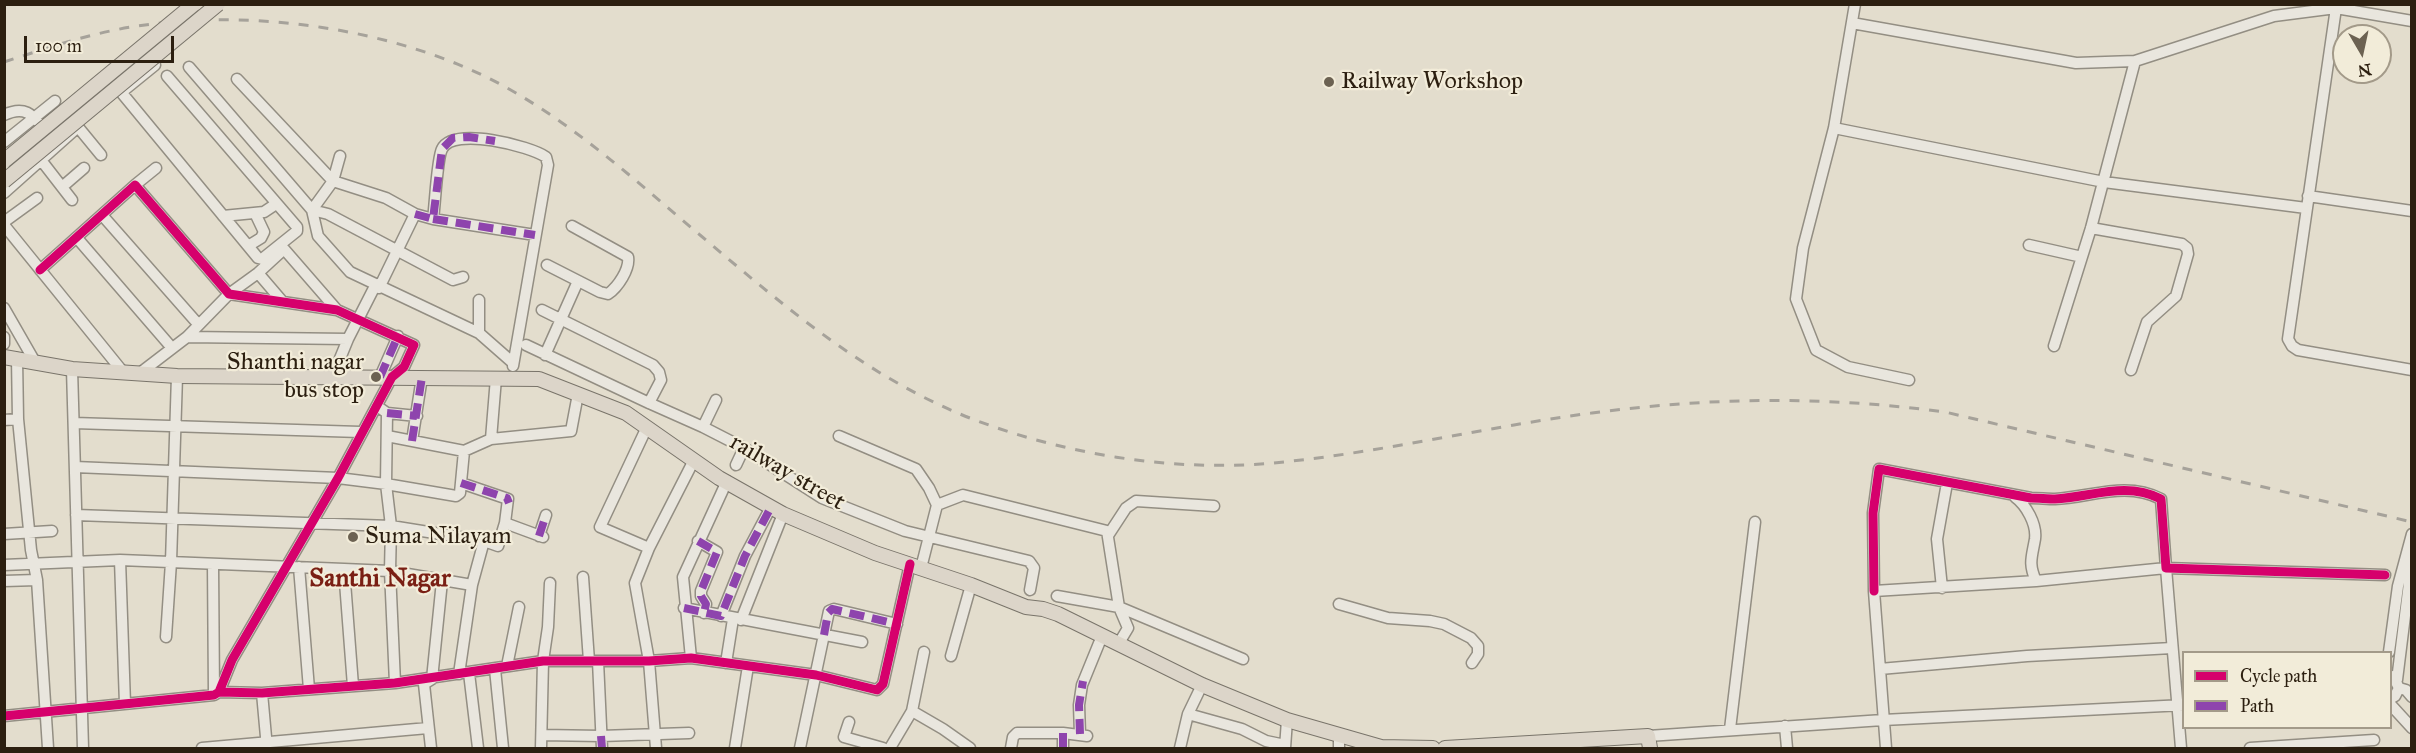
<!DOCTYPE html>
<html>
<head>
<meta charset="utf-8">
<style>
	body { margin:0 }
	#map { position:relative; width:2416px; height:753px; overflow:hidden; background:#e3ddcd; font-family:"IM FELL Great Primer",serif }
	canvas { display:block }
	.frame { position:absolute; inset:0; border:6px solid #2c1f10; pointer-events:none }
	.legend { position:absolute; left:2182px; top:651px; width:210px; height:78px; box-sizing:border-box; background:#f2ecd9; border:2px solid #a39a89; margin:0; padding:8px 10px; list-style:none; font-size:18px; color:#2c1f10 }
	.legend li { display:flex; align-items:center; gap:12px; height:30px }
	.legend b { width:30px; border:2px solid #a39a89 }
	.north { position:absolute; left:2332px; top:24px; width:60px; height:60px; box-sizing:border-box; background:#f2ecd9; border:2px solid #a39a89; border-radius:50%; rotate:171deg; font-size:16px; font-weight:700; line-height:24px; text-align:center; color:#2c1f10 }
	.north::after { content:''; display:block; margin:auto; width:21px; height:27px; background:#6c6252; clip-path:polygon(50% 0,100% 100%,50% 72%,0 100%) }
	.scale { position:absolute; left:24px; top:36px; width:150px; height:27px; box-sizing:border-box; border:3px solid #2c1f10; border-top:0; padding-left:8px; font-size:18px; line-height:21px; white-space:nowrap; color:#2c1f10; -webkit-text-stroke:4px #f2ecd9; paint-order:stroke }
</style>
</head>
<body>
<div id="map">
<canvas width="2416" height="753"></canvas>
<div class="frame"></div>
<ul class="legend">
<li><b style="height:8px;background:#d6006c"></b>Cycle path</li>
<li><b style="height:8px;background:#8e44ad"></b>Path</li>
</ul>
<div class="north">N</div>
<div class="scale">100 m</div>
</div>
<script>
const g = document.querySelector('canvas').getContext('2d');
g.lineJoin = 'round';
function strokePath(path, color, width, dash) {
  g.strokeStyle = color;
  g.lineWidth = width;
  g.lineCap = dash ? 'butt' : 'round';
  g.setLineDash(dash || []);
  g.stroke(path);
}
function write(font, color, halo, rows, align = 'center') {
  g.font = font + ' "IM FELL Great Primer",serif';
  g.lineWidth = 4.5;
  g.setLineDash([]);
  g.textBaseline = 'middle';
  g.strokeStyle = halo;
  g.fillStyle = color;
  for (const [text, x, y, turn = 0] of rows) {
    g.save();
    g.translate(x, y);
    g.rotate((+turn || 0) * Math.PI / 180);
    g.textAlign = isNaN(turn) ? turn : align;
    if (halo) g.strokeText(text, 0, 0);
    g.fillText(text, 0, 0);
    g.restore();
  }
}
const minor = new Path2D(`
	M 1855,4 L 1834,128 L 1803,248 L 1796,299 L 1816,350 L 1848,367 L 1909,380
	M 2336,8 L 2288,339 L 2292,346 L 2298,350 L 2412,370
	M 1852,23 L 2076,63 L 2135,61 L 2274,16 L 2336,8 L 2412,21
	M 189,67 L 312,210 L 318,236 L 350,272 L 479,333 L 512,362
	M 237,79 L 333,181 L 312,210 L 328,214 L 453,280 L 463,277
	M 123,91 L 155,65
	M 121,92 L 258,258 L 262,259 L 297,231 L 297,227 L 167,76
	M 4,115 C 27,104 34,117 48,133
	M 1834,128 L 2104,182 L 2306,208
	M 4,142 L 55,101
	M 340,156 L 333,181 L 386,198 L 415,214 L 379,288
	M 41,160 L 72,200
	M 135,185 L 156,168
	M 62,187 L 84,168
	M 4,193 L 78,127 L 101,155
	M 2308,196 L 2412,211
	M 415,214 L 433,219 C 435,206 437,158 442,149 C 453,126 530,146 546,157 L 548,165 L 513,366
	M 102,215 L 198,324
	M 223,216 L 264,212 L 276,204
	M 433,219 L 535,235
	M 4,222 L 37,198
	M 4,225 L 123,372
	M 2091,228 L 2182,244 L 2187,248 L 2188,254 L 2176,296 L 2147,322 L 2131,370
	M 77,238 L 172,348
	M 2029,245 L 2082,257
	M 248,246 L 261,238 L 264,232 L 255,213
	M 284,249 L 337,310
	M 547,265 L 600,292 L 608,294 C 618,287 630,269 628,257 L 572,226
	M 40,270 L 135,185 L 229,294 L 337,310 L 414,345 L 404,367 L 392,377 L 338,478 L 232,660 L 219,692
	M 258,273 L 282,301
	M 4,308 L 35,362
	M 542,310 L 653,365 L 659,372 L 661,380 L 649,403
	M 479,333 L 479,300
	M 4,337 L 4,344
	M 187,337 L 348,339
	M 526,345 L 649,403 L 703,427 L 744,448 L 822,498 L 905,531 L 1029,561 L 1034,568 L 1030,590
	M 2054,346 L 2091,228 L 2135,61
	M 545,355 L 578,281
	M 17,358 L 18,419 L 31,550 L 37,580 L 48,748
	M 72,369 L 83,748
	M 140,373 L 187,337 L 229,294 L 258,273 L 283,250
	M 380,377 L 398,336
	M 332,378 L 348,339 L 375,286
	M 377,406 L 387,413 L 386,484 L 391,526 L 390,571 L 395,683
	M 387,413 L 417,416
	M 4,420 L 18,419
	M 74,423 L 360,432
	M 647,427 L 600,527 L 649,548
	M 703,427 L 716,400
	M 387,436 L 464,451 L 491,439 L 571,431 L 578,394
	M 839,436 L 916,469 L 929,488 L 937,505 L 921,568
	M 491,439 L 496,378
	M 412,441 L 422,377
	M 736,465 L 744,448
	M 75,467 L 338,478 L 386,484 L 456,496 L 460,493 L 464,451
	M 2015,497 C 2026,505 2037,524 2035,539 C 2032,557 2028,563 2036,581
	M 937,505 L 963,495 L 1107,531 L 1119,607 L 1128,628 L 1119,643
	M 76,515 L 391,526 L 484,541 L 498,546 L 505,523 L 508,499 L 461,483
	M 505,523 L 543,537
	M 4,534 L 52,531
	M 1109,534 L 1126,508 L 1136,501 L 1214,506
	M 539,536 L 546,515
	M 698,541 L 717,552 L 701,591 L 701,596 L 706,604 L 704,613
	M 120,560 L 125,704
	M 213,564 L 214,695
	M 4,565 L 120,560 L 344,569 L 390,571 L 472,585
	M 299,567 L 309,689
	M 344,569 L 353,686
	M 583,577 L 589,661
	M 4,581 L 37,580
	M 1942,588 L 1937,539 L 1947,483
	M 1874,591 L 1873,513 L 1879,469 L 2031,498 C 2039,498 2047,499 2055,499 C 2092,497 2126,481 2161,499 L 2166,568 L 2385,575
	M 1057,596 L 1119,607 L 1243,659
	M 1339,604 L 1388,618 L 1430,621 L 1444,624 L 1471,638 L 1478,646 L 1478,654 L 1472,663
	M 684,608 L 862,642
	M 721,616 L 745,556 L 771,507
	M 741,620 L 783,514
	M 166,637 L 171,562 L 177,376
	M 2389,652 L 2398,586 L 2412,534
	M 951,656 L 971,585
	M 691,658 L 683,577 L 727,481
	M 598,661 L 602,748
	M 726,663 L 733,619
	M 507,666 L 519,607
	M 495,669 L 503,748
	M 1880,669 L 2027,656 L 2172,648
	M 469,673 L 478,748
	M 459,674 L 472,585 L 484,541
	M 2397,680 L 2412,559
	M 1202,685 L 1188,714 L 1242,729 L 1266,741 L 1285,745
	M 2399,688 L 2406,690 L 2412,697
	M 262,693 L 267,748
	M 2390,699 L 2395,696 L 2399,688 L 2393,676
	M 2390,704 L 2412,728
	M 912,711 L 943,729 L 970,748
	M 4,716 L 214,695 L 219,692 L 262,693 L 395,683 L 543,661 L 649,661 L 691,658 L 816,675 L 877,690 L 883,684 L 910,564
	M 849,722 L 844,737 L 883,748
	M 1785,726 L 1787,748
	M 1730,729 L 1755,522
	M 1063,733 L 1063,748
	M 1080,734 L 1079,705 L 1082,685 L 1102,636
	M 542,735 L 601,736 L 689,733
	M 1648,736 L 1883,720 L 2184,705
	M 202,748 L 428,728
	M 431,748 L 424,684 L 432,679 L 442,581
	M 541,748 L 543,661 L 548,627 L 550,583
	M 656,748 L 649,661 L 635,583 L 649,548 L 694,460
	M 735,748 L 748,666
	M 800,748 L 829,611 L 834,609 L 897,624
	M 890,748 L 912,711 L 924,652
	M 1011,748 L 1013,737 L 1017,733 L 1063,733 L 1087,736
	M 1180,748 L 1188,714
	M 1285,748 L 1287,720
	M 1339,748 L 1339,735
	M 1886,748 L 1874,591 L 2036,581 L 2166,568 L 2181,748
	M 2250,748 L 2374,740`);
const major = new Path2D(`
	M 4,357 L 72,369 L 177,376 L 539,379 L 626,413 L 719,478 L 783,514 L 875,553 L 971,585 L 1026,607 L 1043,609 L 1058,614 L 1202,685 L 1287,720 L 1381,747 L 1433,748
	M 1445,748 L 1648,736 L 1650,748`);
strokePath(minor, '#938e83', 13);
strokePath(major, '#79746a', 16);
strokePath(minor, '#e9e6de', 10);
strokePath(major, '#dcd5c9', 14);
strokePath(new Path2D(`
	M 4,62 C 50,47 97,31 145,25 C 259,9 399,30 500,84 C 574,124 636,181 700,235 C 785,307 870,380 975,420 C 1068,455 1174,472 1273,463 C 1380,453 1485,427 1592,413 C 1712,397 1826,396 1945,412 L 2412,522`), '#a6a29a', 3, [10, 10]);
const majorBridge = new Path2D(`
	M 4,161 L 194,4
	M 4,181 L 218,4`);
strokePath(majorBridge, '#79746a', 16, []);
strokePath(majorBridge, '#dcd5c9', 14);
strokePath(new Path2D(`
	M 415,214 L 433,219 L 442,149 L 453,138 L 469,137 L 495,141
	M 433,219 L 535,235
	M 380,377 L 398,336
	M 387,413 L 417,416
	M 412,441 L 422,377
	M 461,483 L 507,498 L 509,503
	M 539,536 L 546,515
	M 698,541 L 717,552 L 701,591 L 701,596 L 706,604 L 704,613
	M 684,608 L 721,616 L 745,556 L 771,507
	M 824,635 L 828,613 L 832,609 L 897,624 L 896,629
	M 1063,733 L 1063,748
	M 1080,734 L 1079,705 L 1083,681
	M 601,736 L 602,748`), '#8e44ad', 8, [15, 8]);
strokePath(new Path2D(`
	M 40,270 L 135,185 L 229,294 L 337,310 L 414,345 L 404,367 L 392,377 L 338,478 L 232,660 L 219,692
	M 1874,591 L 1873,513 L 1879,469 L 2031,498 C 2039,498 2047,499 2055,499 C 2092,497 2126,481 2161,499 L 2166,568 L 2385,575
	M 4,716 L 214,695 L 219,692 L 262,693 L 395,683 L 543,661 L 649,661 L 691,658 L 816,675 L 877,690 L 883,684 L 910,564`), '#d6006c', 9);
for (const [x, y, r, color] of [
	[1329,82,6,"#6c6252"],
	[376,377,6,"#6c6252"],
	[353,537,6,"#6c6252"]
]) {
  const dot = new Path2D();
  dot.arc(x, y, r, 0, 2 * Math.PI);
  g.fillStyle = color;
  g.fill(dot);
  strokePath(dot, '#f2ecd9', 2);
}
write('24px', '#2c1f10', '#f2ecd9', [
	["Railway Workshop",1341,82],
	["Shanthi nagar",364,363,"right"],
	["bus stop",364,391,"right"],
	["Suma Nilayam",365,537]
], 'left');
write('24px', '#2c1f10', '#f2ecd9', [
	["railway street",787,473,30]
]);
write('bold 26px', '#7a1f14', '#f2ecd9', [
	["Santhi Nagar",380,580]
]);
</script>
</body>
</html>
